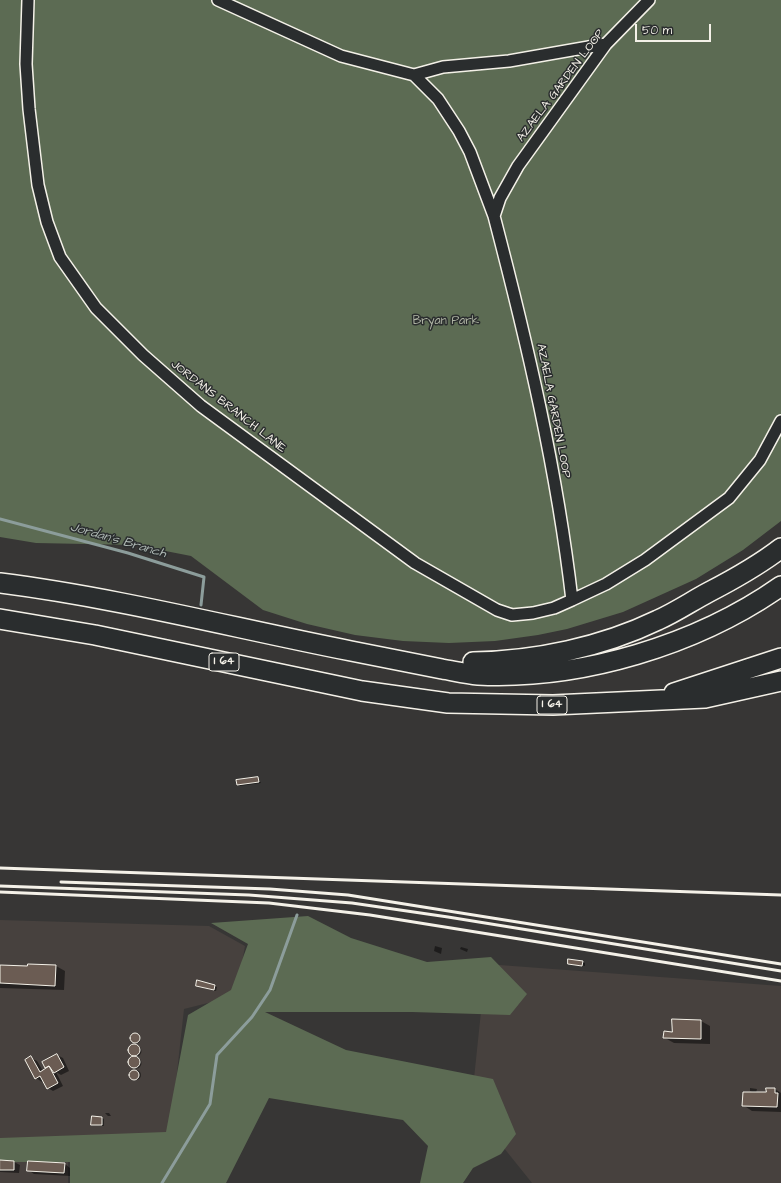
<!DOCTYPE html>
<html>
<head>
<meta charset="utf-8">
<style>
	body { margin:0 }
	#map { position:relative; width:781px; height:1183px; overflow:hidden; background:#373635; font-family:"Architects Daughter",sans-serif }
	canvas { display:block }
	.scale { position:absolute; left:635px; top:24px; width:76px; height:18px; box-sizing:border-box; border:2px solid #f4f1e8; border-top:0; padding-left:5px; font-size:12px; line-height:14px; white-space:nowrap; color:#f4f1e8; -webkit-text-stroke:3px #2a2d2e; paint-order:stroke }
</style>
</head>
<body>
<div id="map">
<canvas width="781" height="1183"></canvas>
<div class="scale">50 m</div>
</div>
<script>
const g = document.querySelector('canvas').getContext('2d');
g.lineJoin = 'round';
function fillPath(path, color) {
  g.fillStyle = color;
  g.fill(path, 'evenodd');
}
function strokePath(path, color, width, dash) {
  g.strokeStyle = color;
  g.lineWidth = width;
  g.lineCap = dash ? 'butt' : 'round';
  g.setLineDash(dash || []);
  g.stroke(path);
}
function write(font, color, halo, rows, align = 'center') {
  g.font = font + ' "Architects Daughter",sans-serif';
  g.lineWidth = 3;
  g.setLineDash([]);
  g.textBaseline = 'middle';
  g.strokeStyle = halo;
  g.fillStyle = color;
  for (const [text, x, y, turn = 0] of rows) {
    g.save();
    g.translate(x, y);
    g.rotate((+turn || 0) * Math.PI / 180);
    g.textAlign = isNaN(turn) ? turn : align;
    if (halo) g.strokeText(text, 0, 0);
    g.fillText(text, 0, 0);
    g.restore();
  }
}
fillPath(new Path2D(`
	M 0,920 L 209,926 L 245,946 L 236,996 L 184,1009 L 170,1136 L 68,1158 L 68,1183 L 0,1183 Z
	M 486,964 L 781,986 L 781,1183 L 532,1183 L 471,1107 Z`), '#47413e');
fillPath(new Path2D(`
	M 0,0 L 781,0 L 781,521 L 743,550 L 696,579 L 623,612 L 567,629 L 538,635 L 495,641 L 449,643 L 403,641 L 355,635 L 307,624 L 263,610 L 191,556 L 135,545 L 36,543 L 0,537 Z
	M 308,916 L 351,938 L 427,962 L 491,957 L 527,994 L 510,1015 L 412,1012 L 265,1012 L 346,1050 L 493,1079 L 516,1134 L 501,1154 L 473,1168 L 463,1183 L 420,1183 L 428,1146 L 403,1120 L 269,1098 L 226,1183 L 70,1183 L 70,1162 L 0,1162 L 0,1138 L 166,1132 L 188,1015 L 231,990 L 248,944 L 211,923 Z`), '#5c6b53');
fillPath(new Path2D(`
	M 258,778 L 261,783 L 240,786 L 238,784 Z
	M 435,946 L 442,948 L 441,954 L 434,951 Z
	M 461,947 L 468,949 L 467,952 L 460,949 Z
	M 582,962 L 585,963 L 585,966 L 569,963 Z
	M 0,964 L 3,966 L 28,967 L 28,965 L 56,966 L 65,971 L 64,990 L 0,988 Z
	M 215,986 L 217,987 L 216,991 L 199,987 Z
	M 673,1020 L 701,1021 L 710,1026 L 710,1044 L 674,1043 L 665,1038 L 673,1033 Z
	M131.5 1039a4.5 4.5 0 1 1 9 0a4.5 4.5 0 1 1-9 0Z
	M130.5 1051a5.5 5.5 0 1 1 11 0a5.5 5.5 0 1 1-11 0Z
	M 57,1055 L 63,1058 L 69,1071 L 61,1075 L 56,1072 L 63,1086 L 53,1091 L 48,1088 L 44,1081 L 42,1082 L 36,1078 L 31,1058 L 37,1061 L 43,1071 L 47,1069 L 43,1062 Z
	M130.5 1063a5.5 5.5 0 1 1 11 0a5.5 5.5 0 1 1-11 0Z
	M131 1075a5 5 0 1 1 10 0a5 5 0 1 1-10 0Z
	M 750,1088 L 757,1089 L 756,1093 L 767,1093 L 775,1089 L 781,1093 L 781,1112 L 752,1111 L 743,1105 L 754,1093 L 750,1091 Z
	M 105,1113 L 109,1113 L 111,1116 L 108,1116 Z
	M 102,1118 L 104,1119 L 104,1126 L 92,1124 Z
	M 0,1161 L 14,1162 L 20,1165 L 19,1173 L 0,1172 Z
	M 65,1164 L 70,1168 L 70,1176 L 34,1174 L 28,1170 Z`), '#0007');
strokePath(new Path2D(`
	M 0,519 L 128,553 L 204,577 L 201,605
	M 162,1183 L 210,1104 L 217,1055 L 252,1017 L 270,990 L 297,915`), '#8c9d9b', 3);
const building = new Path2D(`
	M 258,777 L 259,782 L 237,785 L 236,780 Z
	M 568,959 L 583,961 L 582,966 L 568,964 Z
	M 28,964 L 56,965 L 55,986 L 0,983 L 0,965 L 27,966 Z
	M 197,980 L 215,985 L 214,990 L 196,986 Z
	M 672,1019 L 701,1020 L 701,1039 L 663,1038 L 664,1031 L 672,1032 Z
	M130 1038a5 5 0 1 1 10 0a5 5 0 1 1-10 0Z
	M128 1050a6 6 0 1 1 12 0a6 6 0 1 1-12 0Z
	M 57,1054 L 64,1067 L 54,1073 L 49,1066 L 45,1068 L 42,1062 Z
	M 31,1056 L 40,1072 L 49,1066 L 58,1083 L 47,1089 L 40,1076 L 35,1079 L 25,1060 Z
	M128 1062a6 6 0 1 1 12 0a6 6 0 1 1-12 0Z
	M129 1075a5 5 0 1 1 10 0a5 5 0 1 1-10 0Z
	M 766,1088 L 775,1088 L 775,1093 L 778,1093 L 777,1107 L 742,1106 L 743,1092 L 766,1092 Z
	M 92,1116 L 102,1117 L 102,1125 L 91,1125 Z
	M 0,1160 L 14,1161 L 14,1170 L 0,1170 Z
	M 28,1161 L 65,1163 L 64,1173 L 27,1171 Z`);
fillPath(building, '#6b5c53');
strokePath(building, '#f4f1e8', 1);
const street = new Path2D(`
	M 28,0 L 26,64 L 29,109 L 38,185 L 47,222 L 60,257 L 96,308 L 143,355 L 201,406 L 415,563 L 497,610 L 512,615 L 533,613 L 554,608 L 572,600
	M 218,0 L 341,56 L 414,75 L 438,99 L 459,131 L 470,152 L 494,216
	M 649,0 L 606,44 L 518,166 L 500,198 L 494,216 C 527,342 557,470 572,600 L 606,584 L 645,560 L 729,498 L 760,460 L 781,421
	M 414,75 L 443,67 L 509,61 L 606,44`);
const highway = new Path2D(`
	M 0,583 C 118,598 234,628 351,651 C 381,657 412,663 442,669 C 454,671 466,674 478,675 C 581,680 697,645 781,586
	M 0,619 L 95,635 L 362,691 L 448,703 L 553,705 L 705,698 L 781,681
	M 473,662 C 536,661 602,647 658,620 C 676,612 692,601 709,592 C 734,579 759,565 781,548
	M 674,693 L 781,658`);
strokePath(street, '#f4f1e8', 14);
strokePath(highway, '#f4f1e8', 22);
strokePath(street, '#2a2d2e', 11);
strokePath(highway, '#2a2d2e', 19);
strokePath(new Path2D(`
	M 0,868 L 781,895
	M 61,882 L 270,889 L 348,895 L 781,964
	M 0,886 L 249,895 L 352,903 L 448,917 L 781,971
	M 0,892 L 269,903 L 370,915 L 781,981`), '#f4f1e8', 3);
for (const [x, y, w] of [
	[224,662,30],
	[552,705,30]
]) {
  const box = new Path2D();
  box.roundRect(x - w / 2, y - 9, w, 18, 3);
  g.fillStyle = '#2a2d2e';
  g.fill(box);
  strokePath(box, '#f4f1e8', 1);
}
write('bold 11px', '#f4f1e8', null, [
	["I 64",224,662],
	["I 64",552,705]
]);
write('12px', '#f4f1e8', '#2a2d2e', [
	["AZAELA GARDEN LOOP",561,86,-53],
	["JORDANS BRANCH LANE",228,407,38],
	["AZAELA GARDEN LOOP",553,411,79]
]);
write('12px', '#b0b5a5', '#2a2d2e', [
	["Bryan Park",446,321]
]);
write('italic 13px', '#afb9b5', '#2a2d2e', [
	["Jordan's Branch",118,541,16]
]);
</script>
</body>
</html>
